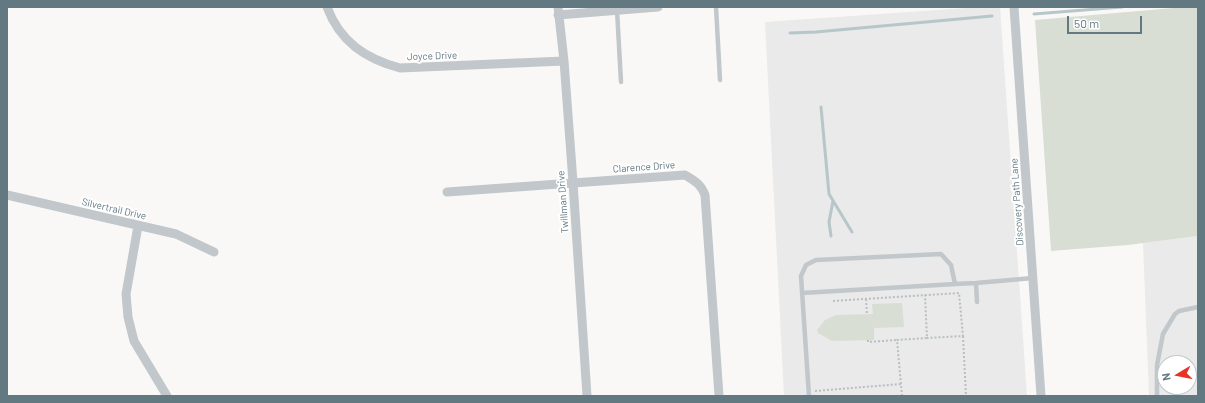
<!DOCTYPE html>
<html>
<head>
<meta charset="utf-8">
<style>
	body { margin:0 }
	#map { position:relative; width:1205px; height:403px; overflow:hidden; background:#f9f8f6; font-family:Barlow,sans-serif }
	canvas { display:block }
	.frame { position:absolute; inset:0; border:8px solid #627982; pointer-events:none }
	.north { position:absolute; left:1157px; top:355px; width:40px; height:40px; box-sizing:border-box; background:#fff; border:1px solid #c0c9cd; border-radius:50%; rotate:260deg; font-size:11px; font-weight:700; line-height:16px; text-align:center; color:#627982 }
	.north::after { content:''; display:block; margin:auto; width:14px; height:18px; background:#e93325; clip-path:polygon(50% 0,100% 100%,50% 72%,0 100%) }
	.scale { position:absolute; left:1067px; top:16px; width:75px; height:18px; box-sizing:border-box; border:2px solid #627982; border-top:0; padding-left:5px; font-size:12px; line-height:14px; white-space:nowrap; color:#627982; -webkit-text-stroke:3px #fff; paint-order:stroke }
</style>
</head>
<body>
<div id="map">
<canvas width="1205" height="403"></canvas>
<div class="frame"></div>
<div class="north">N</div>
<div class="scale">50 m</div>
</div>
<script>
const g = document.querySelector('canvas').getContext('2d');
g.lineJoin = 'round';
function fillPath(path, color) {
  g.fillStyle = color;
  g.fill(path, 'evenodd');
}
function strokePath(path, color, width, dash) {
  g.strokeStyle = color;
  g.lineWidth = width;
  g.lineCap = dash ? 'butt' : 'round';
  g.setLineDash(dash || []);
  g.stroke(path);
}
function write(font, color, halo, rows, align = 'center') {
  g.font = font + ' Barlow,sans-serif';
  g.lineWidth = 4;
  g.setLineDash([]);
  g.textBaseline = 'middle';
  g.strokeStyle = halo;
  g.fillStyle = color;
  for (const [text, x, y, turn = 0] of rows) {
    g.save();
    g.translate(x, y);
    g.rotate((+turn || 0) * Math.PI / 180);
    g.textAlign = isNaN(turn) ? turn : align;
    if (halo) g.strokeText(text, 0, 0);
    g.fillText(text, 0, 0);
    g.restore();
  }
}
fillPath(new Path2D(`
	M 981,7 L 1000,7 L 1027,396 L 784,396 L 765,22 Z
	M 1198,236 L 1198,396 L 1149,396 L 1143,243 ZM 1165,363 L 1189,363 L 1189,387 L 1165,387 Z`), '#e9eae9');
fillPath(new Path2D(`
	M 1185,7 L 1198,7 L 1198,236 L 1128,245 L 1051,251 L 1035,20 Z
	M 902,303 L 904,327 L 874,328 L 874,340 L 832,341 L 818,333 L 817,330 L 825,320 L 836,315 L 873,314 L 872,304 Z`), '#d9ded5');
strokePath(new Path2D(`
	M 1034,14 L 1122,7
	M 790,33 L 816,32 L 992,16
	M 821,107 L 829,194 L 852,232
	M 831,236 L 829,222 L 833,201`), '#b7c7c9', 3);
strokePath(new Path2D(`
	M 866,299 L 867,315
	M 833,301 L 959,293 L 963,336 L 927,338
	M 963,336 L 966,396
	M 868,340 L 868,342 L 897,340
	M 815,391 L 901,384
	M 902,396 L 897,340 L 927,338 L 925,295
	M 969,396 L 975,396`), '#b9bec0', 2, [2, 2]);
strokePath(new Path2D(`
	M 716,7 L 720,80
	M 617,10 L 621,82
	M 802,293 L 955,284
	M 977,302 L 976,283 L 1033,278
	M 809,396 L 801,276 L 806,265 L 816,260 L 941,254 L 951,265 L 955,284 L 976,283
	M 1157,396 L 1157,365 L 1163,334 L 1175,314 L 1179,311 L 1198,307`), '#c1c7ca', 4.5);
strokePath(new Path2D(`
	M 327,7 C 340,42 366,59 400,68 L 564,61
	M 558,7 L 564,61 L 573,182 L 587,396
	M 1014,7 L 1041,396
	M 558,15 L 658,7
	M 447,192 L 685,175 C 695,181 701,184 705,195 L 719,396
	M 7,195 L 176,234 L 214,252
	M 138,226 L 126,294 L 128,317 L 134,341 L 167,396`), '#c1c7ca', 9);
write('10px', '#627982', '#fff', [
	["Joyce Drive",432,56,-2],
	["Clarence Drive",644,167,-4],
	["Twillman Drive",563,202,-94],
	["Discovery Path Lane",1017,202,-94],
	["Silvertrail Drive",114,209,13]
]);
</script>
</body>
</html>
